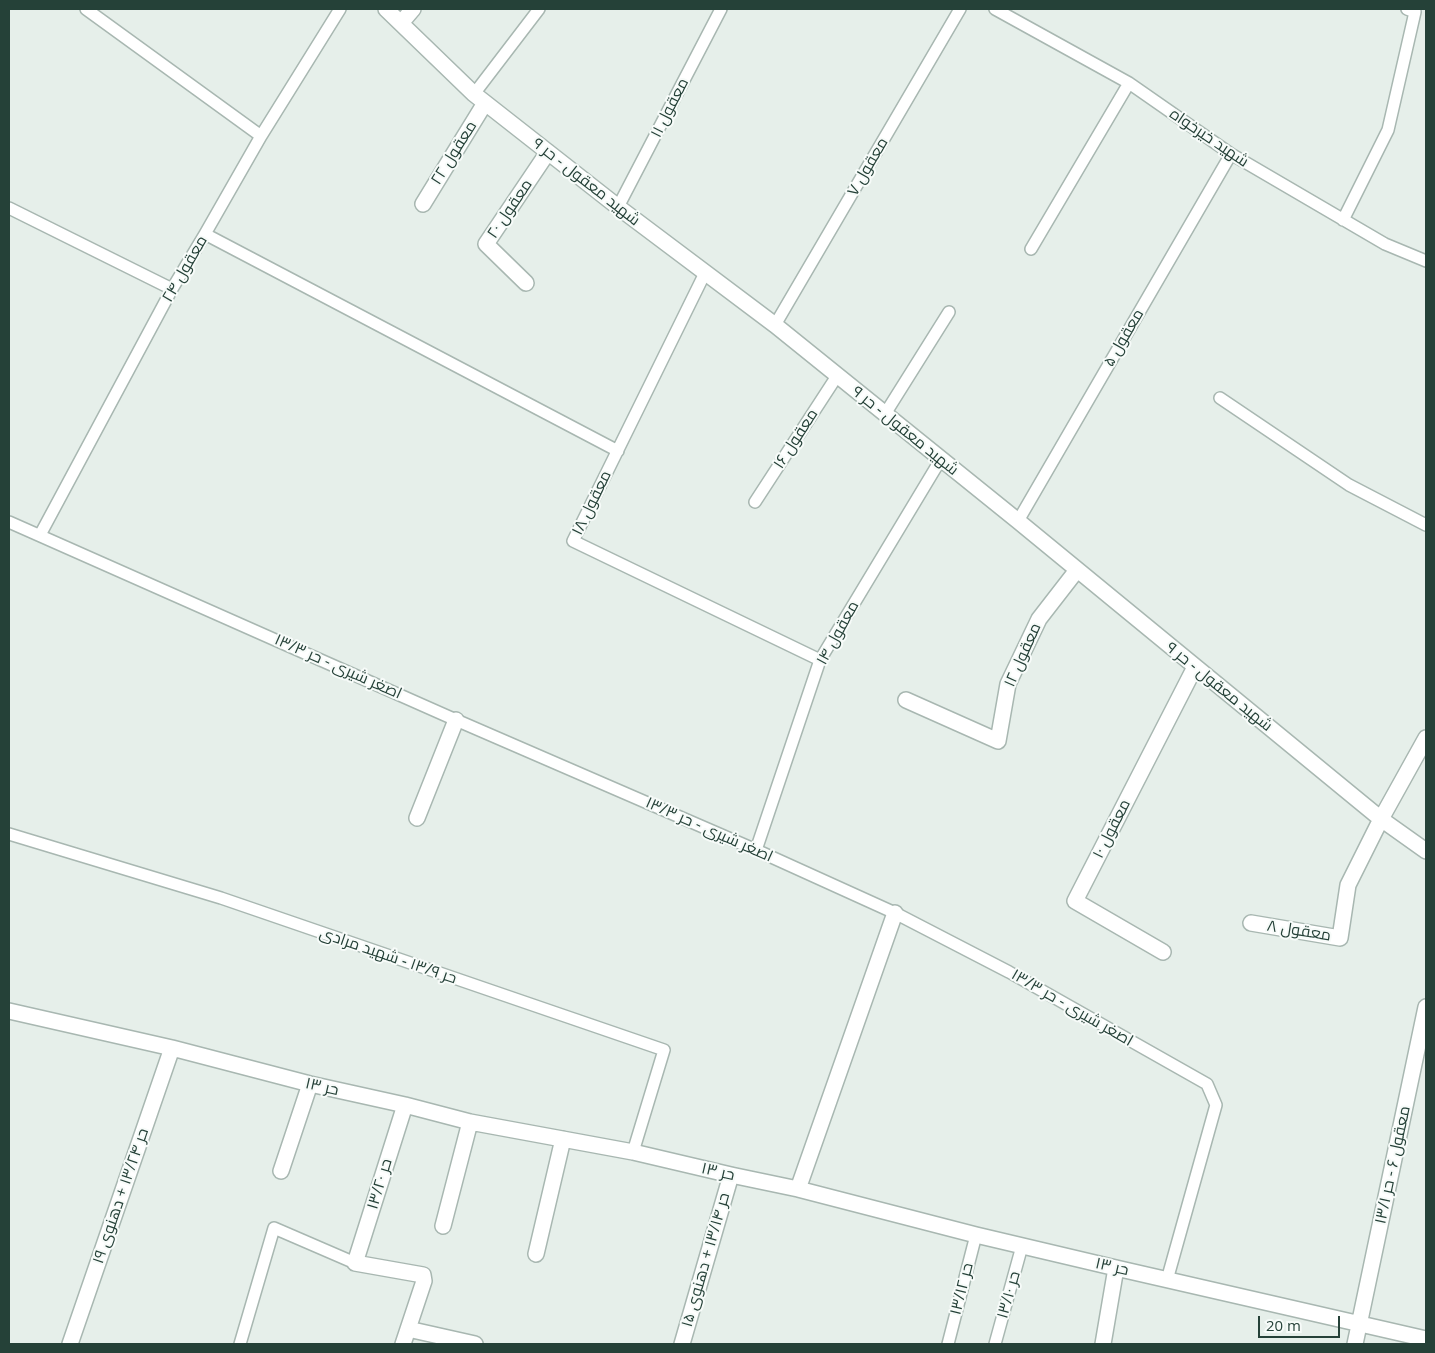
<!DOCTYPE html>
<html>
<head>
<meta charset="utf-8">
<style>
	body { margin:0 }
	#map { position:relative; width:1435px; height:1353px; overflow:hidden; background:#e6efea; font-family:"Open Sans",sans-serif }
	canvas { display:block }
	.frame { position:absolute; inset:0; border:10px solid #254138; pointer-events:none }
	.scale { position:absolute; left:1258px; top:1316px; width:82px; height:22px; box-sizing:border-box; border:2px solid #254138; border-top:0; padding-left:6px; font-size:15px; line-height:18px; white-space:nowrap; color:#254138; -webkit-text-stroke:4px #f7fbf9; paint-order:stroke }
</style>
</head>
<body>
<div id="map">
<canvas width="1435" height="1353"></canvas>
<div class="frame"></div>
<div class="scale">20 m</div>
</div>
<script>
const g = document.querySelector('canvas').getContext('2d');
g.lineJoin = 'round';
function strokePath(path, color, width, dash) {
  g.strokeStyle = color;
  g.lineWidth = width;
  g.lineCap = dash ? 'butt' : 'round';
  g.setLineDash(dash || []);
  g.stroke(path);
}
function write(font, color, halo, rows, align = 'center') {
  g.font = font + ' "Open Sans",Cairo,sans-serif';
  g.lineWidth = 4;
  g.setLineDash([]);
  g.textBaseline = 'middle';
  g.strokeStyle = halo;
  g.fillStyle = color;
  for (const [text, x, y, turn = 0] of rows) {
    g.save();
    g.translate(x, y);
    g.rotate((+turn || 0) * Math.PI / 180);
    g.textAlign = isNaN(turn) ? turn : align;
    if (halo) g.strokeText(text, 0, 0);
    g.fillText(text, 0, 0);
    g.restore();
  }
}
const service = new Path2D(`
	M 86,9 L 261,136
	M 995,9 L 1129,83 L 1231,154 L 1385,244 L 1426,261
	M 474,94 L 539,9
	M 618,207 L 721,9
	M 9,208 L 172,289
	M 1343,220 L 1388,130 L 1415,12 L 1407,9
	M 205,234 L 618,451
	M 1031,249 L 1129,83
	M 705,273 L 573,541 L 820,660
	M 775,325 L 960,9
	M 1220,398 L 1349,485 L 1426,525
	M 885,414 L 949,312
	M 755,502 L 837,376
	M 1018,521 L 1231,154
	M 9,522 L 456,720 L 756,850 L 895,913 L 1009,972 L 1207,1084 L 1216,1105 L 1167,1280
	M 40,535 L 172,289 L 205,234 L 261,136 L 340,9
	M 9,834 L 221,898 L 664,1050 L 633,1152
	M 756,850 L 820,660 L 941,459
	M 240,1344 L 274,1228 L 355,1263
	M 948,1344 L 976,1235
	M 995,1344 L 1022,1246`);
const minor = new Path2D(`
	M 386,9 L 474,94 L 618,207 L 775,325 L 1018,521 L 1381,819 L 1426,851
	M 401,23 L 413,9
	M 423,204 L 485,103
	M 526,283 L 486,244 L 548,152
	M 906,700 L 998,741 L 1008,684 L 1039,619 L 1077,570
	M 417,818 L 456,720
	M 1251,923 L 1340,938 L 1348,885 L 1381,819 L 1426,738
	M 1163,952 L 1075,901 L 1195,667
	M 9,1011 L 172,1048 L 310,1084 L 405,1105 L 470,1122 L 633,1152 L 731,1175 L 798,1189 L 976,1235 L 1116,1268 L 1426,1339
	M 281,1171 L 310,1084
	M 798,1189 L 895,913
	M 443,1226 L 470,1122
	M 536,1254 L 563,1139
	M 408,1329 L 475,1344
	M 70,1344 L 172,1048
	M 403,1344 L 424,1281 L 423,1275 L 355,1263 L 405,1105
	M 682,1344 L 731,1175
	M 1103,1344 L 1116,1268
	M 1355,1344 L 1426,1007`);
strokePath(service, '#a8b7b1', 14);
strokePath(minor, '#a8b7b1', 18);
strokePath(service, '#fff', 11);
strokePath(minor, '#fff', 15);
write('16px', '#254138', '#f7fbf9', [
	["معقول ۱۱",670,108,-63],
	["شهید خیرخواه",1209,138,34],
	["معقول ۲۲",454,153,-58],
	["معقول ۷",868,167,-60],
	["شهید معقول - حر ۹",586,182,38],
	["معقول ۲۰",510,209,-56],
	["معقول ۲۴",185,269,-60],
	["معقول ۵",1124,338,-60],
	["شهید معقول - حر ۹",905,431,39],
	["معقول ۱۶",796,439,-57],
	["معقول ۱۸",592,503,-64],
	["معقول ۱۴",838,633,-61],
	["معقول ۱۲",1023,655,-66],
	["اصغر شیری - حر ۱۳/۳",338,667,24],
	["شهید معقول - حر ۹",1219,687,39],
	["معقول ۱۰",1112,829,-63],
	["اصغر شیری - حر ۱۳/۳",709,830,24],
	["معقول ۸",1299,931,9],
	["حر ۱۳/۹ - شهید مرادی",388,956,19],
	["اصغر شیری - حر ۱۳/۳",1072,1008,30],
	["حر ۱۳",322,1087,13],
	["معقول ۶ - حر ۱۳/۱",1393,1165,-78],
	["حر ۱۳",718,1172,13],
	["حر ۱۳/۲۰",380,1184,-73],
	["حر ۱۳/۲۴ + دهنوی ۱۹",121,1196,-71],
	["حر ۱۳/۱۴ + دهنوی ۱۵",706,1260,-74],
	["حر ۱۳",1112,1267,13],
	["حر ۱۳/۱۲",962,1289,-76],
	["حر ۱۳/۱۰",1009,1295,-74]
]);
</script>
</body>
</html>
